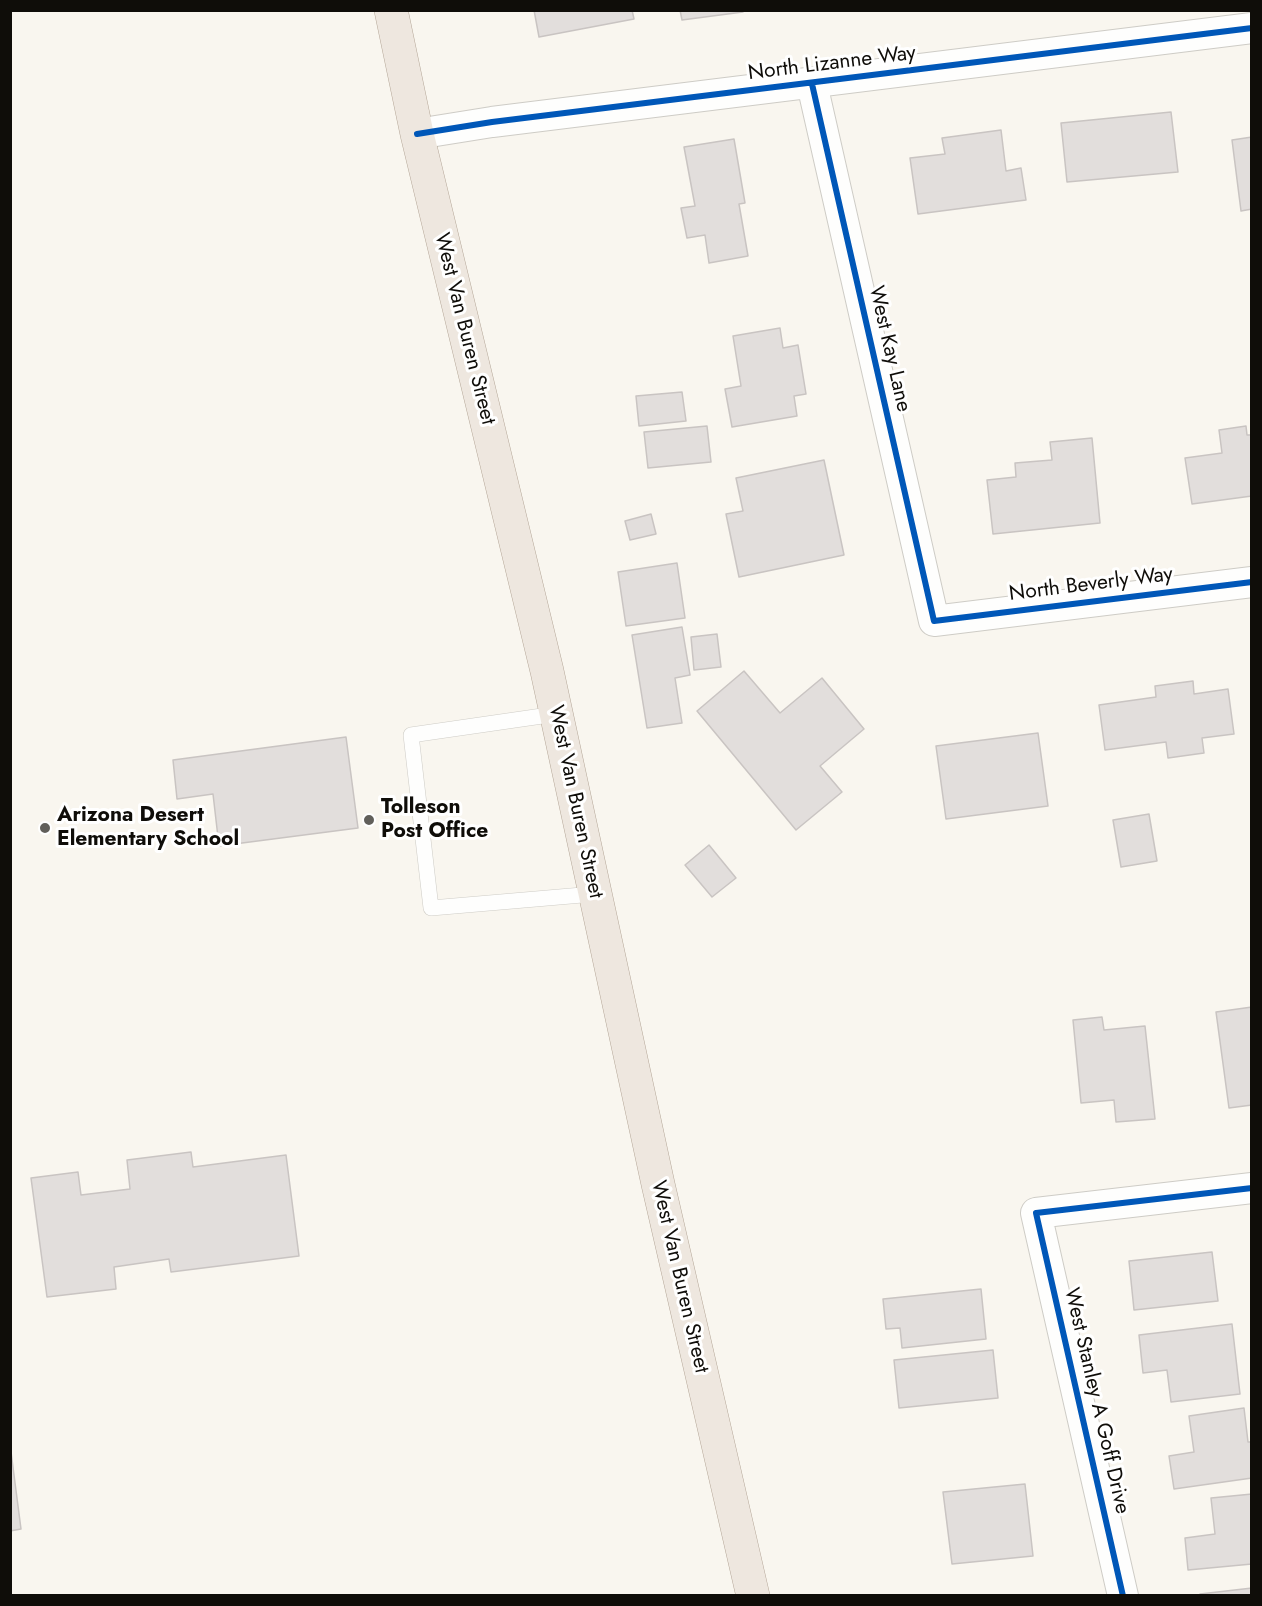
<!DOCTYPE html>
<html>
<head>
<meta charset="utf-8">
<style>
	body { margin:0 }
	#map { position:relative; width:1262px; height:1606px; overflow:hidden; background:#f9f6ef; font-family:Jost,sans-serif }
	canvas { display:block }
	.frame { position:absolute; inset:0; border:12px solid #0f0d09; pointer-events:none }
</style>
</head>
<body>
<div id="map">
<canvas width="1262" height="1606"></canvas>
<div class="frame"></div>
</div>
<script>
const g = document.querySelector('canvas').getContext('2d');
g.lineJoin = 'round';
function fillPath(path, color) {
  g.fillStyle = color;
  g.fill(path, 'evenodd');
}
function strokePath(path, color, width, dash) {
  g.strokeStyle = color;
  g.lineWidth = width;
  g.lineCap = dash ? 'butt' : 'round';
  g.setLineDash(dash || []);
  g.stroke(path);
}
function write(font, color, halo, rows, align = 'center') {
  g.font = font + ' Jost,sans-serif';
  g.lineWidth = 6;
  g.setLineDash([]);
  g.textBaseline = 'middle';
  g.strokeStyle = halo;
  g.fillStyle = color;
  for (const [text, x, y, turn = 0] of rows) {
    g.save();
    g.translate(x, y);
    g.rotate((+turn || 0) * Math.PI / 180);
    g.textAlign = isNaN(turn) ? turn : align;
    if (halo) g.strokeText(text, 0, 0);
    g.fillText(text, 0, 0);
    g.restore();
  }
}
const building = new Path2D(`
	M 534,10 L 632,10 L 634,19 L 539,37 Z
	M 680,10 L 743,10 L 743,12 L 682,20 Z
	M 1171,112 L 1178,172 L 1067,182 L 1061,123 Z
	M 1001,130 L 1006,171 L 1021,168 L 1026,200 L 918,214 L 910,158 L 945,154 L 942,138 Z
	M 1252,137 L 1252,209 L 1241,211 L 1232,140 Z
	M 734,139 L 745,203 L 739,204 L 748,256 L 709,263 L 705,235 L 687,238 L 681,208 L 695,206 L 684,147 Z
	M 780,328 L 783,348 L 798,345 L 806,394 L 794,396 L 797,416 L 732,427 L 725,389 L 741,386 L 733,336 Z
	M 682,392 L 686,421 L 639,426 L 636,396 Z
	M 707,426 L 711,462 L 648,468 L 644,432 Z
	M 1246,426 L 1247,435 L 1252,435 L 1252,496 L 1192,504 L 1185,458 L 1222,453 L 1219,430 Z
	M 1092,438 L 1100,523 L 993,534 L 987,480 L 1016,477 L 1015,463 L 1052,460 L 1050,442 Z
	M 824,460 L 844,555 L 739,577 L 726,514 L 743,511 L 736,478 Z
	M 651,514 L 656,534 L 630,540 L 625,521 Z
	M 677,563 L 685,618 L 626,626 L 618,572 Z
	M 682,627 L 690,675 L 675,678 L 682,723 L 647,728 L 632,635 Z
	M 717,634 L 721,667 L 694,670 L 691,637 Z
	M 744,671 L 780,713 L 822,678 L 864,729 L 820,766 L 842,792 L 796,830 L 697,711 Z
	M 1193,681 L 1194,694 L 1228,689 L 1234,734 L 1202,738 L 1204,753 L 1168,758 L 1166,742 L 1105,750 L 1099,705 L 1156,697 L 1155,686 Z
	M 1038,733 L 1048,806 L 946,819 L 936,746 Z
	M 346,737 L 358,828 L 219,846 L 213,794 L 177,799 L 173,760 Z
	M 1149,814 L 1157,861 L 1121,867 L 1113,820 Z
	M 709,845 L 736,878 L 712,897 L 685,865 Z
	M 1252,1007 L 1252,1105 L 1229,1108 L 1216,1012 Z
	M 1102,1017 L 1104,1030 L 1145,1026 L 1155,1119 L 1116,1122 L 1114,1100 L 1081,1103 L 1073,1020 Z
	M 191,1152 L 193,1167 L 286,1155 L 299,1256 L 171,1272 L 169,1259 L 114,1267 L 116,1289 L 47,1297 L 31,1178 L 78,1172 L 81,1195 L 130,1189 L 127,1160 Z
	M 1212,1252 L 1218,1301 L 1134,1310 L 1129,1261 Z
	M 981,1289 L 986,1339 L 902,1348 L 900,1328 L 886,1329 L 883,1299 Z
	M 1232,1324 L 1240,1394 L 1171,1402 L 1167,1370 L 1143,1373 L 1139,1335 Z
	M 993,1350 L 998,1398 L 899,1408 L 894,1360 Z
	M 1244,1408 L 1248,1442 L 1252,1442 L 1252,1478 L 1174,1489 L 1169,1456 L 1194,1452 L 1189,1416 Z
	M 10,1444 L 21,1529 L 10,1531 Z
	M 1025,1484 L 1033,1556 L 952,1564 L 943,1492 Z
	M 1252,1494 L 1252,1564 L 1188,1570 L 1185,1538 L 1215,1534 L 1211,1498 Z
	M 1252,1588 L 1252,1596 L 1200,1596 L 1200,1594 Z`);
fillPath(building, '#e2dedc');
strokePath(building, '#c9c4c2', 1.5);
const service = new Path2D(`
	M 556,714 L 411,735 L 431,908 L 594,894`);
const minor = new Path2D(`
	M 812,84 L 934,621 L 1252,582
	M 417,134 L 492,122 L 1252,28
	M 1123,1596 L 1036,1213 L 1252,1188`);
const primary = new Path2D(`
	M 391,10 L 417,134 L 547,671 L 658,1184 L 753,1596`);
strokePath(service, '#ceccc6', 16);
strokePath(minor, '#ceccc6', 32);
strokePath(primary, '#b2a495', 34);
strokePath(service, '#fefefd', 15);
strokePath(minor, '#fefefd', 30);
strokePath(primary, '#eee7df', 33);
strokePath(new Path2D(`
	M 812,84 L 934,621 L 1252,582
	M 417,134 L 492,122 L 1252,28
	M 1123,1596 L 1036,1213 L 1252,1188`), '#0057b8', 6);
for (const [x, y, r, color] of [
	[369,820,6,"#615f5a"],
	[45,828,6,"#615f5a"]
]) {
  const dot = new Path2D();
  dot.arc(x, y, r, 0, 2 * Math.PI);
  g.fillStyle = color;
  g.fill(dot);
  strokePath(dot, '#fff', 2);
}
write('21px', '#0f0d09', '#fff', [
	["North Lizanne Way",832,64,-7],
	["West Van Buren Street",464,329,76],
	["West Kay Lane",889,349,77],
	["North Beverly Way",1091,585,-7],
	["West Van Buren Street",575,802,78],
	["West Van Buren Street",679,1277,77],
	["West Stanley A Goff Drive",1096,1401,77]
]);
write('bold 21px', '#0f0d09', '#fff', [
	["Tolleson",381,808],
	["Post Office",381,832],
	["Arizona Desert",57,816],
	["Elementary School",57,840]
], 'left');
</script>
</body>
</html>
